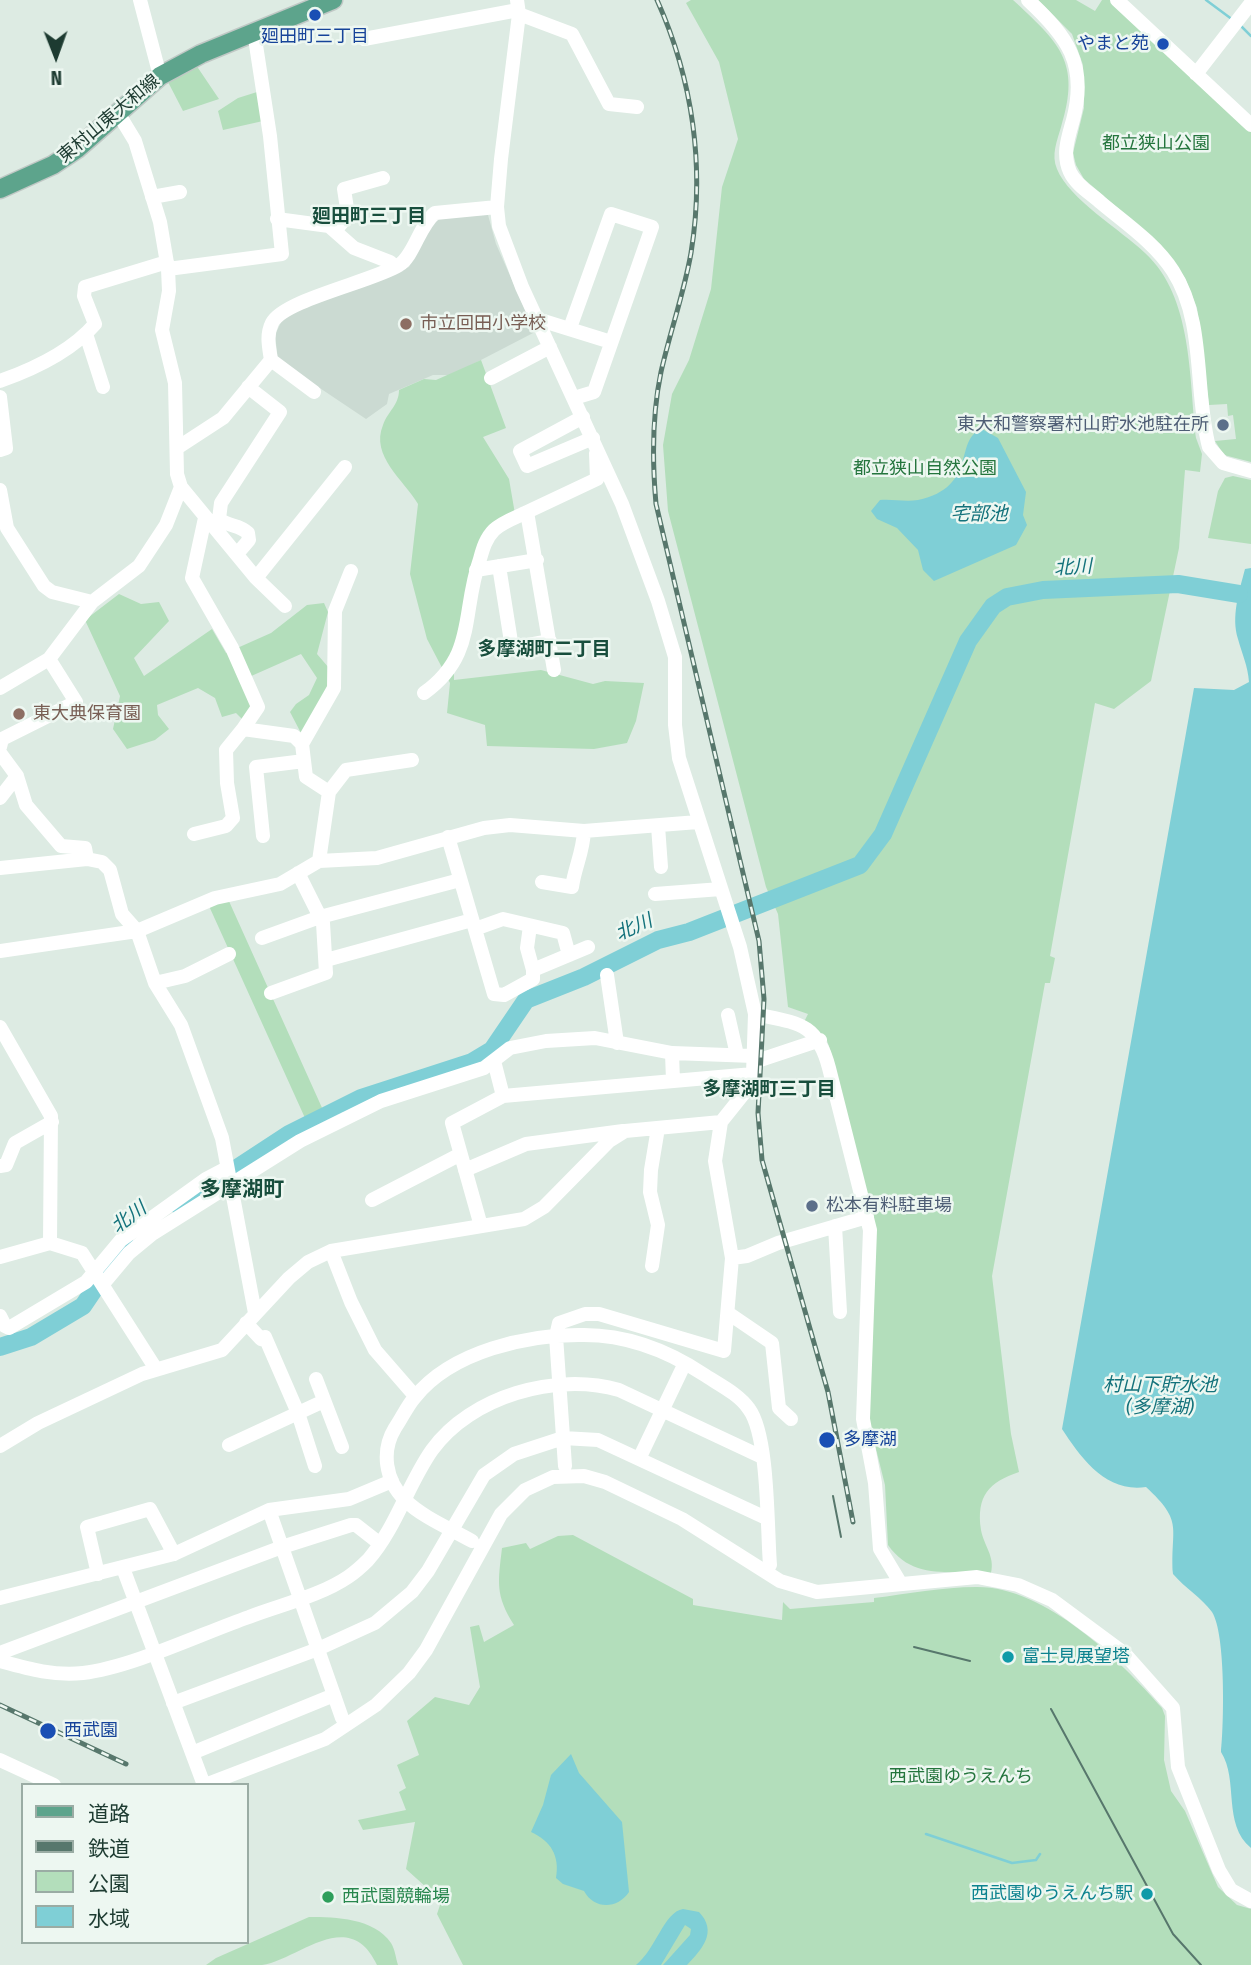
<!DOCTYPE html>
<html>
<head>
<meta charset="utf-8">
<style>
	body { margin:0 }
	#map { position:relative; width:1251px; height:1965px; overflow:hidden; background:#ddebe3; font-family:"Fira Sans Condensed","Noto Sans JP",sans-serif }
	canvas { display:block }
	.legend { position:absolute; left:21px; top:1783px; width:228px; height:161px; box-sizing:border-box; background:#edf7f1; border:2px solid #9aaca4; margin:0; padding:9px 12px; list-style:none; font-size:21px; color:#1d3b31 }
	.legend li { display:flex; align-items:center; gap:14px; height:35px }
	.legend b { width:35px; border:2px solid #9aaca4 }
	.north { position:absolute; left:21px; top:21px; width:70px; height:70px; -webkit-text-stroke:5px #edf7f1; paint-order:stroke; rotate:179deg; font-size:19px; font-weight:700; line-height:28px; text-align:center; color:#1d3b31 }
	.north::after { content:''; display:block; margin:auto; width:24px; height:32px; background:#1d3b31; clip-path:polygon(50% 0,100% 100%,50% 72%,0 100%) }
</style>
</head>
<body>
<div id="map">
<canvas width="1251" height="1965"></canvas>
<ul class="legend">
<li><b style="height:9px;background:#5da48c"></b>道路</li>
<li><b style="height:9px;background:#57776c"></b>鉄道</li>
<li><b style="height:19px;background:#b3debb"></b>公園</li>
<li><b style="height:19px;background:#7fcfd6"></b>水域</li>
</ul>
<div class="north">N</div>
</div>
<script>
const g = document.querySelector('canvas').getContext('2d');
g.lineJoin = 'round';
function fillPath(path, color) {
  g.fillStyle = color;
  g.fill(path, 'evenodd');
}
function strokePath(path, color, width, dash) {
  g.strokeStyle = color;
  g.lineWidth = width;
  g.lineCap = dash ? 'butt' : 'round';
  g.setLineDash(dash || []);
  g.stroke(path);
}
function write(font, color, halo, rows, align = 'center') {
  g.font = font + ' "Fira Sans Condensed","Noto Sans JP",sans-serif';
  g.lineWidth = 5;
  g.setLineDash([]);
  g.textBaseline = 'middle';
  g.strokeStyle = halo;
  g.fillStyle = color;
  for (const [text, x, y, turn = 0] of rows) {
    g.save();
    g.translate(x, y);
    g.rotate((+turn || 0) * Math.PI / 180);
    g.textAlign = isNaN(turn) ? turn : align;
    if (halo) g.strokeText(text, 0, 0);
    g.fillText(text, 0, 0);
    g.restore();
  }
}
fillPath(new Path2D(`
	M 488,215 L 496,244 L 535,332 L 452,375 L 433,375 L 389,394 L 387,404 L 366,419 L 278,360 L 275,335 L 284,316 L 409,267 L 429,227 L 443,216 Z`), '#cbdad2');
fillPath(new Path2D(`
	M 691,0 L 1013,0 C 1058,42 1082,61 1061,127 C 1057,141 1051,155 1057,169 C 1069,199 1121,230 1145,253 C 1193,297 1189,378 1196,438 L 1202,454 L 1200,472 L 1185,470 L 1179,548 L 1151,681 L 1114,709 L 1095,703 L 1050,956 L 1055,958 L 1050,983 L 1045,983 L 992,1276 L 1011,1434 L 1019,1472 C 989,1482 976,1496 981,1530 C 984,1546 995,1556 991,1573 C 952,1569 914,1582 888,1545 L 885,1485 L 867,1413 L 876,1230 L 830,1049 L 826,1038 L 804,1022 L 808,1014 L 788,1007 L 778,914 L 766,887 L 668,511 L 663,445 L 672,394 L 689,360 L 711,289 L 722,187 L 738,139 L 719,62 L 686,3 Z
	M 1038,0 L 1076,0 L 1095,11 L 1102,0 L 1111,0 L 1251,131 L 1251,462 L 1224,455 L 1215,441 L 1236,439 L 1233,415 L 1228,416 L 1227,404 L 1209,405 L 1197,308 L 1185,278 L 1161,245 L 1084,179 L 1076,165 L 1073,153 L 1084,108 L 1083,65 L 1072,34 Z
	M 196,65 L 219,99 L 183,111 L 168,82 Z
	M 257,92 L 263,121 L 223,130 L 218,111 L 238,98 Z
	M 481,360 L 506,428 L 483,437 L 509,479 L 515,514 L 483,537 L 454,656 L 454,680 L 541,670 L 593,684 L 605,681 L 644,683 L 636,721 L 627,743 L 594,749 L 487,746 L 485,725 L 447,713 L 450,683 L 427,639 L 410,574 L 418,504 C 404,480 370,456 383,425 C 388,411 399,405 399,390 L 424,379 L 436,380 Z
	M 1233,476 L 1251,480 L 1251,544 L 1208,538 L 1218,491 L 1225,478 Z
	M 119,594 L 141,604 L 159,602 L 169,621 L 134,658 L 144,676 L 212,629 L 226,653 L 271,633 L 307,605 L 324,603 L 328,612 L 317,654 L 329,668 L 333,681 L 302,735 L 290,712 L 296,704 L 309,695 L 317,678 L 301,654 L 240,681 L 252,709 L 244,721 L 236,713 L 222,717 L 215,698 L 198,688 L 157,705 L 158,715 L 169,729 L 155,740 L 127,749 L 113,729 L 120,696 L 85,620 Z
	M 228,899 L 323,1110 L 305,1118 L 209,906 Z
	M 573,1535 L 693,1599 L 693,1605 L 782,1620 L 783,1602 L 790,1609 L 874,1602 L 874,1598 C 907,1594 943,1587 976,1587 C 1045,1586 1120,1660 1162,1708 L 1165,1716 L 1164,1760 L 1171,1791 L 1185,1811 L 1218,1887 L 1237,1905 L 1251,1909 L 1251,1965 L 463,1965 L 437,1914 L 440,1905 L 437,1897 L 406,1869 L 415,1822 L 363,1830 L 358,1820 L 406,1810 L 399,1792 L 406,1788 L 397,1765 L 419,1755 L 407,1721 L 435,1697 L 469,1705 L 480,1687 L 470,1627 L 479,1625 L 484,1642 L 514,1625 C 495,1595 498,1582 502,1548 L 526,1543 L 530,1549 L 558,1536 Z
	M 309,1917 C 336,1917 374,1918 391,1943 C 395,1949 396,1959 398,1965 L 377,1965 C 349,1905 298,1960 262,1965 C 244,1965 224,1965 206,1965 L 216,1958 Z`), '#b3debb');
fillPath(new Path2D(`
	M 982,429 L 998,438 L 1026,492 L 1023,515 L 1027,525 L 1016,545 L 934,581 L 923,570 L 918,550 L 897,528 L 877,519 L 871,511 L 880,500 C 893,499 905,502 918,500 C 979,487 953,439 982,429 Z
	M 1251,568 L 1251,1848 C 1222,1824 1239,1780 1221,1752 C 1224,1725 1226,1634 1212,1612 C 1202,1598 1185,1588 1173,1574 C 1170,1527 1185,1523 1146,1487 C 1106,1493 1081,1458 1062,1429 L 1194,688 L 1234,690 L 1249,682 C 1248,666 1242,654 1238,639 C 1231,617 1239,592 1245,569 Z
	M 571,1754 L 579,1773 L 622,1822 L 629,1892 C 618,1909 594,1910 584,1891 L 563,1884 L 556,1878 C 560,1856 551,1841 531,1832 L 543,1805 L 551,1775 Z
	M 683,1909 L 699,1912 C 718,1932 702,1949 687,1965 L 663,1965 L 690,1935 L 691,1929 L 685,1925 L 661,1965 L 636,1965 C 656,1949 664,1912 683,1909 Z`), '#7fcfd6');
strokePath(new Path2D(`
	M 1206,0 L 1233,20
	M 1241,26 L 1251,36
	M 926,1834 L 1012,1863 L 1036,1860 L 1040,1854`), '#7fcfd6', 2.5);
strokePath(new Path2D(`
	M 179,1206 L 289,1134 L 361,1098 L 472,1062 L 492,1050 L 526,1000 L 584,977 L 658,940 L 689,932 L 860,865 L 883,834 L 968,641 L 993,606 L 1007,597 L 1043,590 L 1178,584 L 1239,594
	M 0,1347 L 31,1337 L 83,1306 L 125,1244`), '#7fcfd6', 18);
const major = new Path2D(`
	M 0,189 L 53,165 L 77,149 L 160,76 L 201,54 L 333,0`);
strokePath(major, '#c0c8c5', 21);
strokePath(new Path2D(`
	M 140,0 L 160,76
	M 517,0 L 519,14 L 501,159 L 497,207 L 499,226 L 522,287 L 622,504 L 658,601 L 675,657 L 675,725 L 679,758 L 740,947 L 755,1014 L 753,1074 L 745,1092 L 721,1122 L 715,1161 L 732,1258 L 724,1351 L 599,1314 L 585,1314 L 559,1323 L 556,1336 L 565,1466
	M 1028,0 C 1067,36 1088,64 1073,120 C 1068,138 1062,154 1070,172 C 1076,185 1090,193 1100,202 C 1125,223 1155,243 1173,271 C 1206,322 1194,391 1209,447 L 1223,463 L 1251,471
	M 1117,0 L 1251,125
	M 519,14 L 572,34 L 609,104 L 637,107
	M 364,39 L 518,10
	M 1196,74 L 1251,3
	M 118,113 L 135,141 L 160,222 L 168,269 L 169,291 L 162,330 L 175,383 L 177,474 L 181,487 L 256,578 L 285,606
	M 152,197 L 180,192
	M 277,219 L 329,226 L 354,248 L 390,262 L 395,267
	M 335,231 L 348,215 L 344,189 L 383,178
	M 168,269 L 282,254 L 270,136 L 254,32
	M 537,319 L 611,342
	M 570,328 L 611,214 L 652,227 L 594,392 L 574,398
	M 86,334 L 103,387
	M 271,360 L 314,392
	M 491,378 L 550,347
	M 0,381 C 34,369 71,352 95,324 L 84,296 L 85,287 L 167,262
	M 0,397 L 6,448 L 0,450
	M 583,417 L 520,451 L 527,466 L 593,438
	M 177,448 L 223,418 L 271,360 C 269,347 266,335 272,323 C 283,300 374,281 399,265 C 414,256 419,226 435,213 L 497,207
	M 0,490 L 7,528 L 44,586 L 52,592 L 92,602
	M 205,518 L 192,578 L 232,648 L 258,707 L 243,729
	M 237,554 L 249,540 L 248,533 C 239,524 229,527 219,519 L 221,503 L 280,412 L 248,387
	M 499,566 L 512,648 L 550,641
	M 476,570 L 537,560
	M 256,578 L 345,467
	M 554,670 L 527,512 L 597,479 L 596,453
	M 0,688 L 49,659 L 92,602 L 139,566 L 166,525 L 181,487
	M 424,693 C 477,655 461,613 480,559 C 483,548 486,538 494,530 C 502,522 517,517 527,512
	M 302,744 L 334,688 L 335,611 L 351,571
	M 0,747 L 2,739 L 76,702 L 49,659
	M 0,753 L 17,776 L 26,805 L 61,846 L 85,848 L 87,859
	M 0,798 L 17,776
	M 658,826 L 661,867
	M 194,834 L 226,826 L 233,818 L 227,783 L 226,750 L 243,729 L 294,736 L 302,744 L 306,777 L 329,792
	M 263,836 L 256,767 L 304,761
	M 448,837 L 494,994 L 504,995 L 533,979 L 533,970 L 588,947
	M 319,861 L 329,792 L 346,770 L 412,760
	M 0,868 L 87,859 L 102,862 L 110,870 L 122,914 L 137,931 L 155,983 L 181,1025 L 222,1138 L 255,1313
	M 542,882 L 572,887 C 575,866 583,853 584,831
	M 655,894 L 721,889
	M 530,926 L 527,948 L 533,970
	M 475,929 L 503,919 L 563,933 L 569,955
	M 262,938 L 320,917 L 460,880
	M 0,951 L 137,931 L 215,898 L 280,884 L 319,861 L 377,858 L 484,828 L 510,825 L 584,831 L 698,822
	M 326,960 L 472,920
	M 607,975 L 617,1043
	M 155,983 L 185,976 L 229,954
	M 271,993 L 326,973 L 323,923 L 298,873
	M 755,1014 C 797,1023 817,1022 829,1068 L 870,1230 L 863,1419 L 875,1483 L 880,1549 L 901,1584
	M 728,1015 L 737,1055
	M 0,1027 L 51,1116 L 50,1243
	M 672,1053 L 673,1081
	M 494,1061 L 503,1096
	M 754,1062 L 820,1040
	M 0,1166 L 6,1165 L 15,1143 L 52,1122
	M 465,1170 L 526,1144 L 623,1131
	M 372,1200 L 459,1155
	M 481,1226 L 452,1123 L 503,1096 L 753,1074
	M 835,1226 L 840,1312
	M 331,1251 L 351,1302 L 375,1350 L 415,1396
	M 0,1257 L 50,1243 L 82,1253 L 156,1369
	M 732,1258 L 747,1256 L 778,1243 L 867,1217
	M 652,1266 L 658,1225 L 650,1192 L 651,1170 L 658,1128
	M 103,1284 L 129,1253 L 152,1234 L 300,1141 L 381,1101 L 484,1068 L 510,1048 L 546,1041 L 595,1038 L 672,1053 L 754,1056
	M 728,1313 L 772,1343 L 779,1408 L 791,1419
	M 0,1316 L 5,1326 L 9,1328 L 86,1282 L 121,1240 L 206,1179 L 227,1168
	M 246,1323 L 261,1339 L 265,1337 L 298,1413 L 315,1466
	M 316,1379 L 342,1447
	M 229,1445 L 324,1401
	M 0,1446 L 38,1423 L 142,1374 L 222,1350 L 289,1278 L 308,1262 L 331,1251 L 524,1219 L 544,1207 L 609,1141 L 625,1131 L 721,1122
	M 639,1459 L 685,1363
	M 269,1510 L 342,1718
	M 472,1541 C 451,1529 422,1517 405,1500 C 385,1480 381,1451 395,1428 C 402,1418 407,1406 415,1397 C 452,1351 528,1334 584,1335 C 627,1335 668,1351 703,1374 C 718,1384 739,1394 749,1409 C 769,1436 767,1530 770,1565
	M 123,1568 L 204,1785
	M 98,1574 L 87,1527 L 150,1509 L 174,1554
	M 0,1598 L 174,1554 L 269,1510 L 349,1499 L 392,1481
	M 0,1653 L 282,1547 L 351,1525 L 356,1525 L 379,1543
	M 0,1661 C 29,1669 53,1676 83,1673 C 130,1668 203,1633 249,1617 C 280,1605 320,1596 348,1577 C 354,1573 362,1566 368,1560 C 396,1528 408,1484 432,1450 C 471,1396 556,1372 619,1390 L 762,1457
	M 173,1703 L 318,1649 L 375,1623 L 412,1592 L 428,1571 L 484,1475 L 514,1454 L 563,1438 L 598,1440 L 766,1518
	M 192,1753 L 334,1695
	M 0,1760 L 54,1785
	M 205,1785 L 325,1739 L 376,1705 L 409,1673 L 426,1650 L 501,1514 L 525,1490 L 553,1477 L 584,1476 L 605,1482 L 682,1519 L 780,1581 L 817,1592 L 977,1577 L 1018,1585 L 1052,1600 L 1125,1654 L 1173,1708 L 1178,1767 L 1219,1870 L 1231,1890 L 1251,1901`), '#fff', 14);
strokePath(major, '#5da48c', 18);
strokePath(new Path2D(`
	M 833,1496 L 841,1537
	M 914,1647 L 970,1661
	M 1051,1709 L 1173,1934 L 1201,1965`), '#57776c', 2);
const rail = new Path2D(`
	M 657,0 C 693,80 705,167 691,253 C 684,293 670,332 661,372 C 652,415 652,459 656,504 L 759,941 L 764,999 L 758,1113 L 762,1160 L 828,1392 L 853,1522
	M 0,1705 L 126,1764`);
strokePath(rail, '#57776c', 5);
strokePath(rail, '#edf7f1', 2.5, [8]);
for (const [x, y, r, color] of [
	[315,15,7,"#1a4fb4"],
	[1163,44,7,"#1a4fb4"],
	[406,324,7,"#8d6e63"],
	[1223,425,7,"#5c6f8a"],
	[19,714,7,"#8d6e63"],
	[812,1206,7,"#5c6f8a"],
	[827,1440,9,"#1a4fb4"],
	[1008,1657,7,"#0f9aa8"],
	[48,1731,9,"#1a4fb4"],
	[1147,1894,7,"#0f9aa8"],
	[328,1897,7,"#2e9e5b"]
]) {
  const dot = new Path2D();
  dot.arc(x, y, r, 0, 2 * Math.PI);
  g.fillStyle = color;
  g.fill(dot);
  strokePath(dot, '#edf7f1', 2.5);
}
write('18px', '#164399', '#edf7f1', [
	["廻田町三丁目",315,37,"center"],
	["やまと苑",1149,44,"right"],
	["多摩湖",843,1440],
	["西武園",64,1731]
], 'left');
write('18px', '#1d3b31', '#edf7f1', [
	["東村山東大和線",109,119,-40]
]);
write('18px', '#24753d', '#edf7f1', [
	["都立狭山公園",1156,144],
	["都立狭山自然公園",925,469],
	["西武園ゆうえんち",961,1777]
]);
write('18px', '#785e54', '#edf7f1', [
	["市立回田小学校",420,324],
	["東大典保育園",33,714]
], 'left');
write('18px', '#4e5e75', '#edf7f1', [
	["東大和警察署村山貯水池駐在所",1209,425],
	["松本有料駐車場",826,1206,"left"]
], 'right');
write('18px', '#0d838f', '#edf7f1', [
	["富士見展望塔",1022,1657],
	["西武園ゆうえんち駅",1133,1894,"right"]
], 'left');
write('18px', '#27864d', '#edf7f1', [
	["西武園競輪場",342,1897]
], 'left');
write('bold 19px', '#184e3d', '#edf7f1', [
	["廻田町三丁目",369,217],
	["多摩湖町二丁目",544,650],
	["多摩湖町三丁目",769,1090]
]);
write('italic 19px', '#13727b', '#edf7f1', [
	["宅部池",979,515],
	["北川",1073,568,-3],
	["北川",634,928,-24],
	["北川",129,1218,-37],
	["村山下貯水池",1160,1386],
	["(多摩湖)",1160,1408]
]);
write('bold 21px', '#184e3d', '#edf7f1', [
	["多摩湖町",242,1190]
]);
</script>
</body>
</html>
